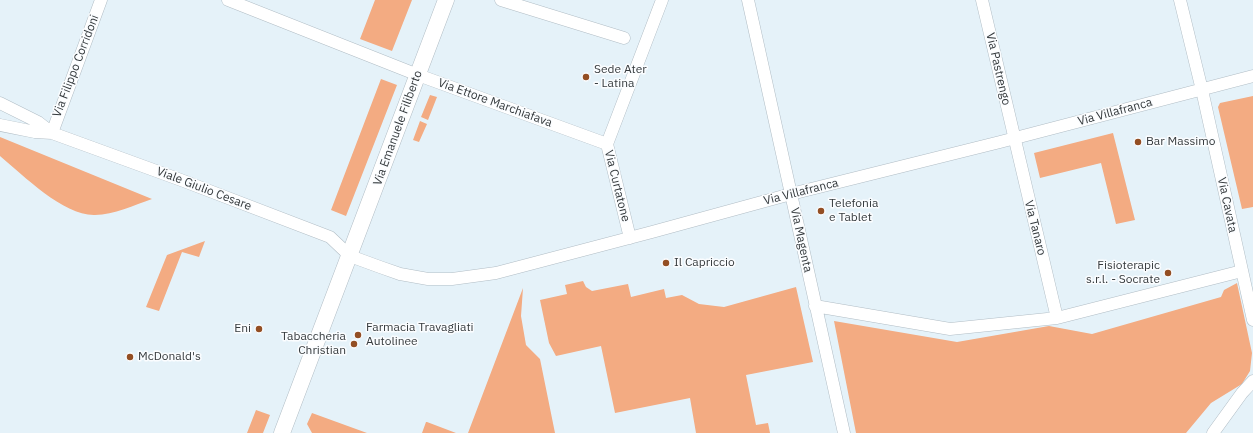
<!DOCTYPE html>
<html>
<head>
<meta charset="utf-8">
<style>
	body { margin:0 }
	canvas { display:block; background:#e5f2f9 }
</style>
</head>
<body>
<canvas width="1253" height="433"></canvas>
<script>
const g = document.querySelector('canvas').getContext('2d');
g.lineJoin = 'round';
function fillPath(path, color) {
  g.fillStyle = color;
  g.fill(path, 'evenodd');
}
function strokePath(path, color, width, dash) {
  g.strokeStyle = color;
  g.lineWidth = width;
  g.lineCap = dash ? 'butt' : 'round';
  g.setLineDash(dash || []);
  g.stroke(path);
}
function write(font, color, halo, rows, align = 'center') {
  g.font = font + ' "IBM Plex Sans",sans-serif';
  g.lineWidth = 3;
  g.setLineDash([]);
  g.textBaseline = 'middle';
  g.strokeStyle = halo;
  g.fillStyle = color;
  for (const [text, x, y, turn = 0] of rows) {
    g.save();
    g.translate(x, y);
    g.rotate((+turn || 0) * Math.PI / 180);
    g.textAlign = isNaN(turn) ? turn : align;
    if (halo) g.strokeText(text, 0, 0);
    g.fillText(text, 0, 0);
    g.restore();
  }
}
fillPath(new Path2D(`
	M 375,0 L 412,0 L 392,51 L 360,39 Z
	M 381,79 L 397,85 L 346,216 L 331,210 Z
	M 430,95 L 437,97 L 428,120 L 421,117 Z
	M 1253,96 L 1253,207 L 1242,209 L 1218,107 L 1220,103 Z
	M 420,121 L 427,124 L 419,142 L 413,140 Z
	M 1113,133 L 1135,220 L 1116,224 L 1101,163 L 1040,178 L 1034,153 Z
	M 0,137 L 152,199 C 134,205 114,215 95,215 C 64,216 24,176 0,156 Z
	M 205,241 L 199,257 L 182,252 L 159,311 L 146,307 L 167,255 Z
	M 583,281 L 586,287 L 592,291 L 628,284 L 631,297 L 664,289 L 666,298 L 682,295 L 699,304 L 724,307 L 796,287 L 813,362 L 746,375 L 756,425 L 768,423 L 770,433 L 696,433 L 690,398 L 615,413 L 601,346 L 556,356 L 549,343 L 540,300 L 567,294 L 565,285 Z
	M 1237,283 L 1252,353 L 1250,371 L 1242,384 L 1211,403 L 1186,433 L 856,433 L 834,321 L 957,342 L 1049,326 L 1092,334 L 1221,297 L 1224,290 Z
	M 523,288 L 521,316 L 526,345 L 540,359 L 555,433 L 468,433 Z
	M 256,410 L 270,415 L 263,433 L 247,433 Z
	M 312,413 L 367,433 L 312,433 L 307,424 Z
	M 426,422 L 427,422 L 456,433 L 422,433 Z`), '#f3ab82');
const minor = new Path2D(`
	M 228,0 L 418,75 L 607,144
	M 501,0 L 624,38
	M 748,0 L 844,433
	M 982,0 L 1057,318
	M 1180,0 L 1202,90 L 1253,320
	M 0,103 L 38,122 L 52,133 L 181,180 L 330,237 L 350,256 L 380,267 L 400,274 L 428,279 L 452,279 L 496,273 L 652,232 L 791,194 L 1000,142 L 1253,76
	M 0,125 L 35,132 L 52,133
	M 52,133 L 101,0
	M 630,238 L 607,144 L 662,0
	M 815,306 L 950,329 L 1057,318 L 1242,271
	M 1213,433 L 1242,393 L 1253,381`);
const secondary = new Path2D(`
	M 282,433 L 446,0`);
strokePath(minor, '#b1bdc5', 13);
strokePath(secondary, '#b1bdc5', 17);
strokePath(minor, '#fff', 12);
strokePath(secondary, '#fff', 16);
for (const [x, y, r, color] of [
	[586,77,4,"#934e23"],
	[1138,142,4,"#934e23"],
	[821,211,4,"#934e23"],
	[666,263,4,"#934e23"],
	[1168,273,4,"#934e23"],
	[259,329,4,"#934e23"],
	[358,335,4,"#934e23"],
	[354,344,4,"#934e23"],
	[130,357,4,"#934e23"]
]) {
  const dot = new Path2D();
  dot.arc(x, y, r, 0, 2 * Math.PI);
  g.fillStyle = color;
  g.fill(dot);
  strokePath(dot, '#fbfdff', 1.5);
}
write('12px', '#353a3d', '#fbfdff', [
	["Via Filippo Corridoni",76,66,-69],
	["Via Pastrengo",998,69,77],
	["Via Ettore Marchiafava",495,103,20],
	["Via Villafranca",1115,112,-15],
	["Via Emanuele Filiberto",398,128,-70],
	["Via Curtatone",617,186,76],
	["Viale Giulio Cesare",204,189,21],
	["Via Villafranca",801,192,-14],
	["Via Cavata",1227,205,78],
	["Via Tanaro",1035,228,76],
	["Via Magenta",801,240,78]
]);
write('12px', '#353a3d', '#fbfdff', [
	["Sede Ater",594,70],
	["- Latina",594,84],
	["Bar Massimo",1146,142],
	["Telefonia",829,204],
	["e Tablet",829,218],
	["Il Capriccio",674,263],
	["Fisioterapic",1160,266,"right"],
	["s.r.l. - Socrate",1160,280,"right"],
	["Farmacia Travagliati",366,328],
	["Autolinee",366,342],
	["Eni",251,329,"right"],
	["Tabaccheria",346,337,"right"],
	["Christian",346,351,"right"],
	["McDonald's",138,357]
], 'left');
</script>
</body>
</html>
